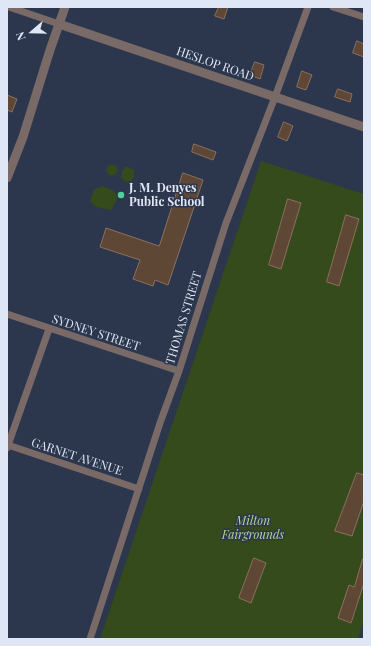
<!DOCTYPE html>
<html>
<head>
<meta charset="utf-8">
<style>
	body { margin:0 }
	#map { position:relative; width:371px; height:646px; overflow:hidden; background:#2c374e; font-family:"Playfair Display",serif }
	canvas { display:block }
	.frame { position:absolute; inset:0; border:8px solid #dfe6f5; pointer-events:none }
	.north { position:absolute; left:12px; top:12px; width:40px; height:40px; -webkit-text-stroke:3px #2c374e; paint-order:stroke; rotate:250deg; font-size:11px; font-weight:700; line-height:16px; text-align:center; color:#dfe6f5 }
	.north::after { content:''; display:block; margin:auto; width:14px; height:18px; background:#dfe6f5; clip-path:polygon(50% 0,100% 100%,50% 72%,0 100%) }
</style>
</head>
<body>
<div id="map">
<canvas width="371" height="646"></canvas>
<div class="frame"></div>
<div class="north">N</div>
</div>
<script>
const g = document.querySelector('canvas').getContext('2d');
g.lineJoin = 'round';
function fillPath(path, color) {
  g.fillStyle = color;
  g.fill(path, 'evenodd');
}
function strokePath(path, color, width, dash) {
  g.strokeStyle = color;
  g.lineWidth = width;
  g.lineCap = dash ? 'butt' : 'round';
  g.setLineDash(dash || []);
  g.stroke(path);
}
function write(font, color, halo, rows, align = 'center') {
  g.font = font + ' "Playfair Display",serif';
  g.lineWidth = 3;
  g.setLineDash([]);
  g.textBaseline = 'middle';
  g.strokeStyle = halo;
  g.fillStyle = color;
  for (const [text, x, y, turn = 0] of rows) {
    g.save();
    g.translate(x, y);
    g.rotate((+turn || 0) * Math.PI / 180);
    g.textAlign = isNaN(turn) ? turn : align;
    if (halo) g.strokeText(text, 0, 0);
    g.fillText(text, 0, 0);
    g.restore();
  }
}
fillPath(new Path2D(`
	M 261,161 L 364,194 L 364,620 L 358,639 L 100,639 Z
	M106.5 170a5.5 5.5 0 1 1 11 0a5.5 5.5 0 1 1-11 0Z
	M 126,166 L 134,170 L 134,177 L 131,181 L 126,182 L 121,177 L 122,171 Z
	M 102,186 L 112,190 L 119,196 L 111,210 L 96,207 L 90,201 L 94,190 Z`), '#364b1b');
const building = new Path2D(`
	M 219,7 L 228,7 L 224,19 L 215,16 Z
	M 357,41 L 364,44 L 364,57 L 353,53 Z
	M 255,62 L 264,65 L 260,79 L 250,75 Z
	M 302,71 L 312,75 L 306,90 L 297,87 Z
	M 338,89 L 352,94 L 350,102 L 335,97 Z
	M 7,95 L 17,99 L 12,112 L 7,110 Z
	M 284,122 L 293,126 L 287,141 L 278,137 Z
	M 194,144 L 216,152 L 213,160 L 192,152 Z
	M 183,173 L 203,180 L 168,285 L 155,280 L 153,286 L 133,279 L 140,260 L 100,247 L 106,228 L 159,246 Z
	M 288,199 L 301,203 L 281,269 L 269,265 Z
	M 346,215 L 359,219 L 339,286 L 327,282 Z
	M 357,473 L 364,475 L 364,501 L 352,536 L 335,531 Z
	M 254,558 L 266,563 L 251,603 L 239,598 Z
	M 363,559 L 364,559 L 364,583 L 351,623 L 338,618 L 349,585 L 354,587 Z`);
fillPath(building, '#5f4735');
strokePath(building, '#8b705e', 1);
strokePath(new Path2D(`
	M 9,7 L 59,24
	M 333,7 L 364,17
	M 7,314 L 179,371
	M 8,445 L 139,489
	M 7,448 L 49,329
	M 90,639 L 160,423 L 179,371 L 226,223 L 275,97 L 308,7`), '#796a67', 7);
strokePath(new Path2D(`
	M 59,24 L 364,127
	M 7,178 L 23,137 L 50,50 L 65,7`), '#796a67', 9);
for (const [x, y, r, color] of [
	[121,195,4,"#4dd39a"]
]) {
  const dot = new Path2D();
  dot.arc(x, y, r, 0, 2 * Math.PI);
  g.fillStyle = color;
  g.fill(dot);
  strokePath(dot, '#2c374e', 1.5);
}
write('12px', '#dfe6f5', '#2c374e', [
	["HESLOP ROAD",215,64,19],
	["THOMAS STREET",184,318,-73],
	["SYDNEY STREET",96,333,18],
	["GARNET AVENUE",77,457,18]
]);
write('bold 12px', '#dfe6f5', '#2c374e', [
	["J. M. Denyes",129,188],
	["Public School",129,202]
], 'left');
write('italic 12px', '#b3d88c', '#2c374e', [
	["Milton",253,521],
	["Fairgrounds",253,535]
]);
</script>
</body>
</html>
